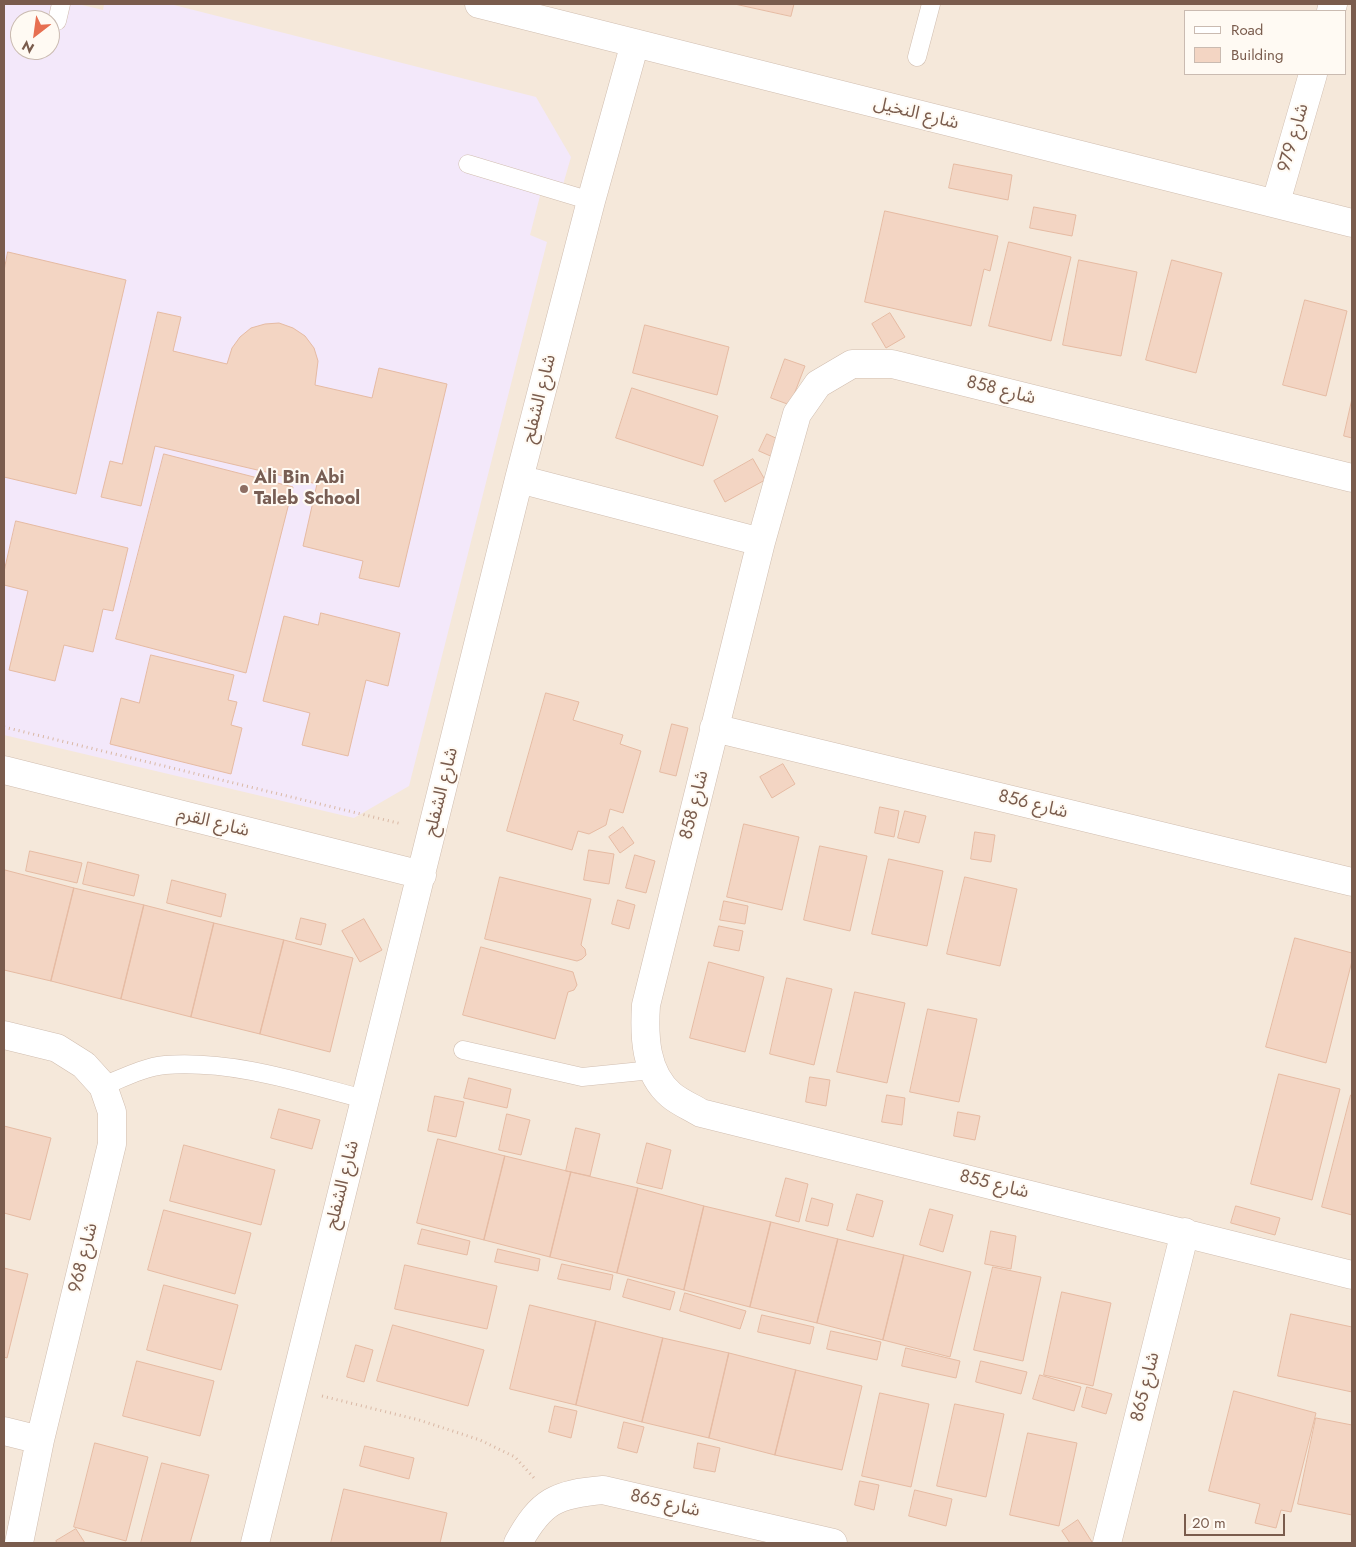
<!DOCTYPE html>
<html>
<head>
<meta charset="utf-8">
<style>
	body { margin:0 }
	#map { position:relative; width:1356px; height:1547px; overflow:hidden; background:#fdf6ec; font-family:Jost,sans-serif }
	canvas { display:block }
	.frame { position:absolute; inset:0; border:5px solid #7a5c4d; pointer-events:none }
	.legend { position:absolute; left:1184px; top:10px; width:162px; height:65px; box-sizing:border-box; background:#fffaf3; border:1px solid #cabbb1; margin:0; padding:6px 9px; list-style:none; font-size:15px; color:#7a5c4d }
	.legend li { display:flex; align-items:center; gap:10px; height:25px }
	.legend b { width:25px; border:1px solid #cabbb1 }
	.north { position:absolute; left:10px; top:10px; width:50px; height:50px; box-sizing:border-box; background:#fffaf3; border:1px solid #cabbb1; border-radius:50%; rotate:210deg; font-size:14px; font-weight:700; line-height:20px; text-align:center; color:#7a5c4d }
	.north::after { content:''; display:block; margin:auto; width:18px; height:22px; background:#e76f51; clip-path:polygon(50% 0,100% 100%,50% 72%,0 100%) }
	.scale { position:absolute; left:1184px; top:1514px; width:101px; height:22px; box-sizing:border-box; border:2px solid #7a5c4d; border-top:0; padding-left:6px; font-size:15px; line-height:18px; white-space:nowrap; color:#7a5c4d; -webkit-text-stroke:4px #fffaf3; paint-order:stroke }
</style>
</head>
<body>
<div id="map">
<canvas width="1356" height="1547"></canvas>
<div class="frame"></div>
<ul class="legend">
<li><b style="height:6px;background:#fff"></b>Road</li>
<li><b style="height:14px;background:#f3d5c3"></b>Building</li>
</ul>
<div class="north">N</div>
<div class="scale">20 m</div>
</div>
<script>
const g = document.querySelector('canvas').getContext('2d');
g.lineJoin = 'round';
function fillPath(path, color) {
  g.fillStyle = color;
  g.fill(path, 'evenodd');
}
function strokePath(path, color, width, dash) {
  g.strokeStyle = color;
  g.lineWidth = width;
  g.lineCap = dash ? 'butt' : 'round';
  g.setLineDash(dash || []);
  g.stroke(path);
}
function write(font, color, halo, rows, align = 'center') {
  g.font = font + ' Jost,"Noto Sans Arabic",sans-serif';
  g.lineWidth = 4;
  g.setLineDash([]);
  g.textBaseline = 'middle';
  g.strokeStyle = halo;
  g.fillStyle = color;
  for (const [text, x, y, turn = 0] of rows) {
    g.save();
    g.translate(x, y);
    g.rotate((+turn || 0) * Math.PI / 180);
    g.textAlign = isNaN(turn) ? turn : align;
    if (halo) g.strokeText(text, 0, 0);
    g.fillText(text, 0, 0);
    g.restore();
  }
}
fillPath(new Path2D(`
	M 4,4 L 1352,4 L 1352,1543 L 4,1543 ZM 1185,11 L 1345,11 L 1345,74 L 1185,74 ZM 20,20 L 50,20 L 50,50 L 20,50 Z`), '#f5e8da');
fillPath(new Path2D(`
	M 4,4 L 78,4 L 103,10 L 104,4 L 170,4 L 536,97 L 571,157 L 560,195 L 541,192 L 530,235 L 547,242 L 409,786 L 354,818 L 4,735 ZM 20,20 L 50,20 L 50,50 L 20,50 Z`), '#f3e8fa');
const building = new Path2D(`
	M 735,4 L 794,4 L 791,16 Z
	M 954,164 L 1012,175 L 1008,200 L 949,188 Z
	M 1034,207 L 1076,215 L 1072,236 L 1030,228 Z
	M 885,211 L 998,236 L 990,271 L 984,269 L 971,326 L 865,302 Z
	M 1009,242 L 1071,257 L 1051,341 L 989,326 Z
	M 8,252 L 126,280 L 76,494 L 4,477 L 4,271 Z
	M 1079,260 L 1137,272 L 1121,356 L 1063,345 Z
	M 1172,260 L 1222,273 L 1196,373 L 1146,360 Z
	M 1305,300 L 1347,311 L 1326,396 L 1283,385 Z
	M 158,312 L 181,317 L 173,351 L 227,364 L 232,348 L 240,337 L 251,328 L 265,324 L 279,323 L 293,328 L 305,336 L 314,348 L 318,361 L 315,385 L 372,398 L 379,368 L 447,384 L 399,587 L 359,578 L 363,561 L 303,546 L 317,484 L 155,446 L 141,506 L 101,497 L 110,461 L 122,464 Z
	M 890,313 L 905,337 L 886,348 L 872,324 Z
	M 645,325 L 729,347 L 717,395 L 633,373 Z
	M 785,359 L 805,366 L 790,405 L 771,398 Z
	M 632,388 L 718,416 L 703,466 L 616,438 Z
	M 1352,399 L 1352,438 L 1344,436 Z
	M 767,434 L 782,441 L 775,458 L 759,451 Z
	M 164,454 L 293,487 L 246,673 L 116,639 Z
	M 753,459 L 765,480 L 725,502 L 714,481 Z
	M 16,521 L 128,548 L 113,611 L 103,609 L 93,652 L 64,645 L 55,681 L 9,670 L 28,591 L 4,585 L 4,572 Z
	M 321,613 L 400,633 L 388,686 L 366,680 L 348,756 L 302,745 L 310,713 L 263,701 L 284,616 L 318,625 Z
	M 151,655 L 234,675 L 228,700 L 237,702 L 231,725 L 242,728 L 231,774 L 110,744 L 121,698 L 139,703 Z
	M 546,693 L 579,702 L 573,720 L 623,735 L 620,744 L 641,751 L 623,813 L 610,809 L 606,825 L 589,834 L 578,831 L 572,850 L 507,831 Z
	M 672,724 L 688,728 L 676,776 L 660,772 Z
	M 783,764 L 795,784 L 772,798 L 760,777 Z
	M 880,807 L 899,811 L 894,837 L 875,833 Z
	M 905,811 L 926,816 L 919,843 L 898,838 Z
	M 744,824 L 799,837 L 782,910 L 727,897 Z
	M 623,827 L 634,843 L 620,853 L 609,837 Z
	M 975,832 L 995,835 L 991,862 L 971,859 Z
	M 820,846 L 867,856 L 850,931 L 804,920 Z
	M 589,850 L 614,854 L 609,884 L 584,880 Z
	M 30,851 L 82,863 L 77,883 L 26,871 Z
	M 635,855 L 655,861 L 646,893 L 626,888 Z
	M 889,859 L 943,871 L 927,946 L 872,934 Z
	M 88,862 L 139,875 L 134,896 L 83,884 Z
	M 5,870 L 74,888 L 51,981 L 4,970 Z
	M 500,877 L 591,899 L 581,945 L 585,949 L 586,955 L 582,959 L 577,961 L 485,939 Z
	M 965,877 L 1017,889 L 1000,966 L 947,954 Z
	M 172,880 L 226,894 L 221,917 L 167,903 Z
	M 74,888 L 144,905 L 121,999 L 51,981 Z
	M 618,900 L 635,905 L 629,929 L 612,924 Z
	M 724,901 L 748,906 L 745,924 L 720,920 Z
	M 144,905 L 214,923 L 191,1017 L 121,999 Z
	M 301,918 L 326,924 L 321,945 L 296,939 Z
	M 364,919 L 382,950 L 360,962 L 342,931 Z
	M 214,923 L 284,940 L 260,1034 L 191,1017 Z
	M 719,926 L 743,931 L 739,951 L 714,946 Z
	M 1295,938 L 1352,953 L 1352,961 L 1326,1063 L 1266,1047 Z
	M 284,940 L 353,958 L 330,1052 L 260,1034 Z
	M 481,947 L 573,972 L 577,985 L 574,990 L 568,992 L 555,1039 L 463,1015 Z
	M 709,962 L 764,977 L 745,1052 L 690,1038 Z
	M 787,978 L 832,989 L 814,1065 L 770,1054 Z
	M 855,992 L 905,1003 L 887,1083 L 837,1072 Z
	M 928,1009 L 977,1019 L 959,1102 L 910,1092 Z
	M 1279,1074 L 1340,1089 L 1312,1200 L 1251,1184 Z
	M 810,1077 L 830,1080 L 826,1106 L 806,1102 Z
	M 469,1078 L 511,1089 L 507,1108 L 464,1098 Z
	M 887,1095 L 905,1098 L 902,1125 L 882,1122 Z
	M 1351,1095 L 1352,1095 L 1352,1215 L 1322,1207 Z
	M 435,1096 L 464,1102 L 456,1137 L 428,1131 Z
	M 279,1109 L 320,1120 L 312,1149 L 271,1138 Z
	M 958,1112 L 980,1116 L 975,1140 L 954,1136 Z
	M 507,1114 L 530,1120 L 521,1155 L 499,1150 Z
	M 4,1126 L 51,1138 L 30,1220 L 4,1213 Z
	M 576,1128 L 600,1134 L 590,1176 L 566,1171 Z
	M 438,1139 L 505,1156 L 484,1240 L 417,1223 Z
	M 647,1143 L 671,1150 L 662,1189 L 637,1183 Z
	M 184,1145 L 275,1170 L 261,1225 L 170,1201 Z
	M 505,1156 L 571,1172 L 550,1257 L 484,1240 Z
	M 571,1172 L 638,1188 L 617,1273 L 550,1257 Z
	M 786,1178 L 808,1184 L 799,1222 L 776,1216 Z
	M 638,1188 L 704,1206 L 684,1290 L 617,1273 Z
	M 857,1194 L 883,1201 L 873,1237 L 847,1230 Z
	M 812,1198 L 833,1204 L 828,1226 L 806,1221 Z
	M 704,1206 L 771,1222 L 750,1307 L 684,1290 Z
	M 1236,1206 L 1280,1218 L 1275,1235 L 1231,1223 Z
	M 930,1209 L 953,1215 L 943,1252 L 920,1245 Z
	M 164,1210 L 251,1233 L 235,1294 L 148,1270 Z
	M 771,1222 L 838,1239 L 817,1323 L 750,1307 Z
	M 422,1229 L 470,1241 L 467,1255 L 418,1244 Z
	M 991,1231 L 1016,1236 L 1011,1269 L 985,1264 Z
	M 838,1239 L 904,1255 L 883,1340 L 817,1323 Z
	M 498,1249 L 540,1259 L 538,1271 L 495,1262 Z
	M 904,1255 L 971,1272 L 950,1357 L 883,1340 Z
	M 562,1264 L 613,1275 L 610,1290 L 558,1279 Z
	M 405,1265 L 497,1286 L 487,1329 L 395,1309 Z
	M 993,1267 L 1041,1277 L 1023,1361 L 974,1350 Z
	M 4,1268 L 28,1274 L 7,1358 L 4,1357 Z
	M 628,1279 L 675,1292 L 670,1310 L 623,1297 Z
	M 164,1285 L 238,1305 L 221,1370 L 147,1350 Z
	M 1062,1292 L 1111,1303 L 1093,1386 L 1044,1375 Z
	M 685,1293 L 746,1311 L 740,1329 L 680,1311 Z
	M 530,1305 L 596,1321 L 576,1405 L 510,1389 Z
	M 1291,1314 L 1352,1327 L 1352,1392 L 1278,1376 Z
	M 762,1315 L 814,1327 L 810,1344 L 758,1332 Z
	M 596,1321 L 663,1338 L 642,1422 L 576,1405 Z
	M 393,1325 L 484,1350 L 468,1406 L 377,1381 Z
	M 831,1331 L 881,1342 L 877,1360 L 827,1349 Z
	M 663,1338 L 729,1353 L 709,1438 L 642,1422 Z
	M 356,1345 L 373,1350 L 364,1382 L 347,1377 Z
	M 906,1348 L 960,1361 L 956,1378 L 902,1366 Z
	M 729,1353 L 796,1370 L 775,1455 L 709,1438 Z
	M 137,1361 L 214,1381 L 200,1436 L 123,1416 Z
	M 981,1361 L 1027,1372 L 1021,1394 L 976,1382 Z
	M 796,1370 L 862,1386 L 842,1470 L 775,1455 Z
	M 1040,1375 L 1081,1387 L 1074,1411 L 1033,1399 Z
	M 1087,1387 L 1112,1394 L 1106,1414 L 1082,1407 Z
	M 1234,1391 L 1316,1413 L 1291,1512 L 1281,1510 L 1276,1528 L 1255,1523 L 1260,1504 L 1209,1491 Z
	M 880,1393 L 929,1404 L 911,1487 L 862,1476 Z
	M 955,1404 L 1004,1414 L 986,1497 L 937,1486 Z
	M 555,1406 L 577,1411 L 571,1438 L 549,1432 Z
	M 1316,1418 L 1352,1425 L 1352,1515 L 1298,1504 Z
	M 624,1422 L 644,1427 L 637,1453 L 618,1448 Z
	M 1028,1433 L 1077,1443 L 1059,1526 L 1010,1515 Z
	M 95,1443 L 148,1457 L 126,1541 L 74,1527 Z
	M 698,1443 L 720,1448 L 715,1472 L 694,1468 Z
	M 365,1446 L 414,1458 L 409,1479 L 360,1466 Z
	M 162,1463 L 209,1475 L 190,1543 L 141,1543 Z
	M 860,1481 L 879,1485 L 874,1510 L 855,1505 Z
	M 344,1489 L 447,1513 L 440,1543 L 331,1543 Z
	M 915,1490 L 952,1499 L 946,1526 L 909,1516 Z
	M 1078,1520 L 1092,1542 L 1091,1543 L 1070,1543 L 1062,1531 Z
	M 76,1529 L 85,1543 L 57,1543 L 56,1541 Z`);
fillPath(building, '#f3d5c3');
strokePath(building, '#e6bba3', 1);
const service = new Path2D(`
	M 57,21 L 61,4
	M 917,57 L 931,4
	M 468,164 L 591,201
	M 463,1050 L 582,1077 L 652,1070
	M 103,1086 C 123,1078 144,1067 165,1065 C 233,1060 299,1082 364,1099`);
const minor = new Path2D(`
	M 479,4 L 1352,223
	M 1331,11 L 1333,4
	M 1276,202 L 1313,74
	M 1352,478 L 892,364 L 852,364 L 818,384 L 797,414 L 761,542 L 646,1005 C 644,1036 645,1073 671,1095 C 679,1102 691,1107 701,1113 L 1352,1275
	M 519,479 L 761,542
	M 714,728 L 1352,882
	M 4,770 L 422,875
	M 4,1035 L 57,1048 L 84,1065 L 103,1086 L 112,1112 L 112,1144 L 40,1440 L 19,1543
	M 4,1431 L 40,1440
	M 255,1543 L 519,479 L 591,201 L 635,43
	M 518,1543 C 541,1501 556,1494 603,1490 L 833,1543
	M 1107,1543 L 1185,1232`);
strokePath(service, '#d1beb0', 19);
strokePath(minor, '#d1beb0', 29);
strokePath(new Path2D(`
	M 4,727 L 402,824
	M 322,1396 L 419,1420 L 480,1440 L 515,1457 L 534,1478`), '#d9b8a5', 3, [1, 4]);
strokePath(service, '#fff', 18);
strokePath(minor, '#fff', 28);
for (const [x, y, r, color] of [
	[244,489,5,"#8d6e63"]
]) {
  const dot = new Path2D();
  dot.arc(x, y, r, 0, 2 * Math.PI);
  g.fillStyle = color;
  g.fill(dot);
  strokePath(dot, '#fffaf3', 2);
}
write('18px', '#7a5c4d', '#fffaf3', [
	["شارع النخيل",916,114,14],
	["شارع 979",1294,138,-74],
	["شارع 858",1001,391,14],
	["شارع الشفلح",540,399,-76],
	["شارع الشفلح",442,792,-76],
	["شارع 858",695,805,-76],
	["شارع 856",1033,805,14],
	["شارع القرم",213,823,14],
	["شارع الشفلح",343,1185,-76],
	["شارع 855",994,1185,14],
	["شارع 968",84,1258,-76],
	["شارع 865",1146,1387,-76],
	["شارع 865",665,1504,13]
]);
write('bold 18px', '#785e54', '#fffaf3', [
	["Ali Bin Abi",254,479],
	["Taleb School",254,500]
], 'left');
</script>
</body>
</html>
